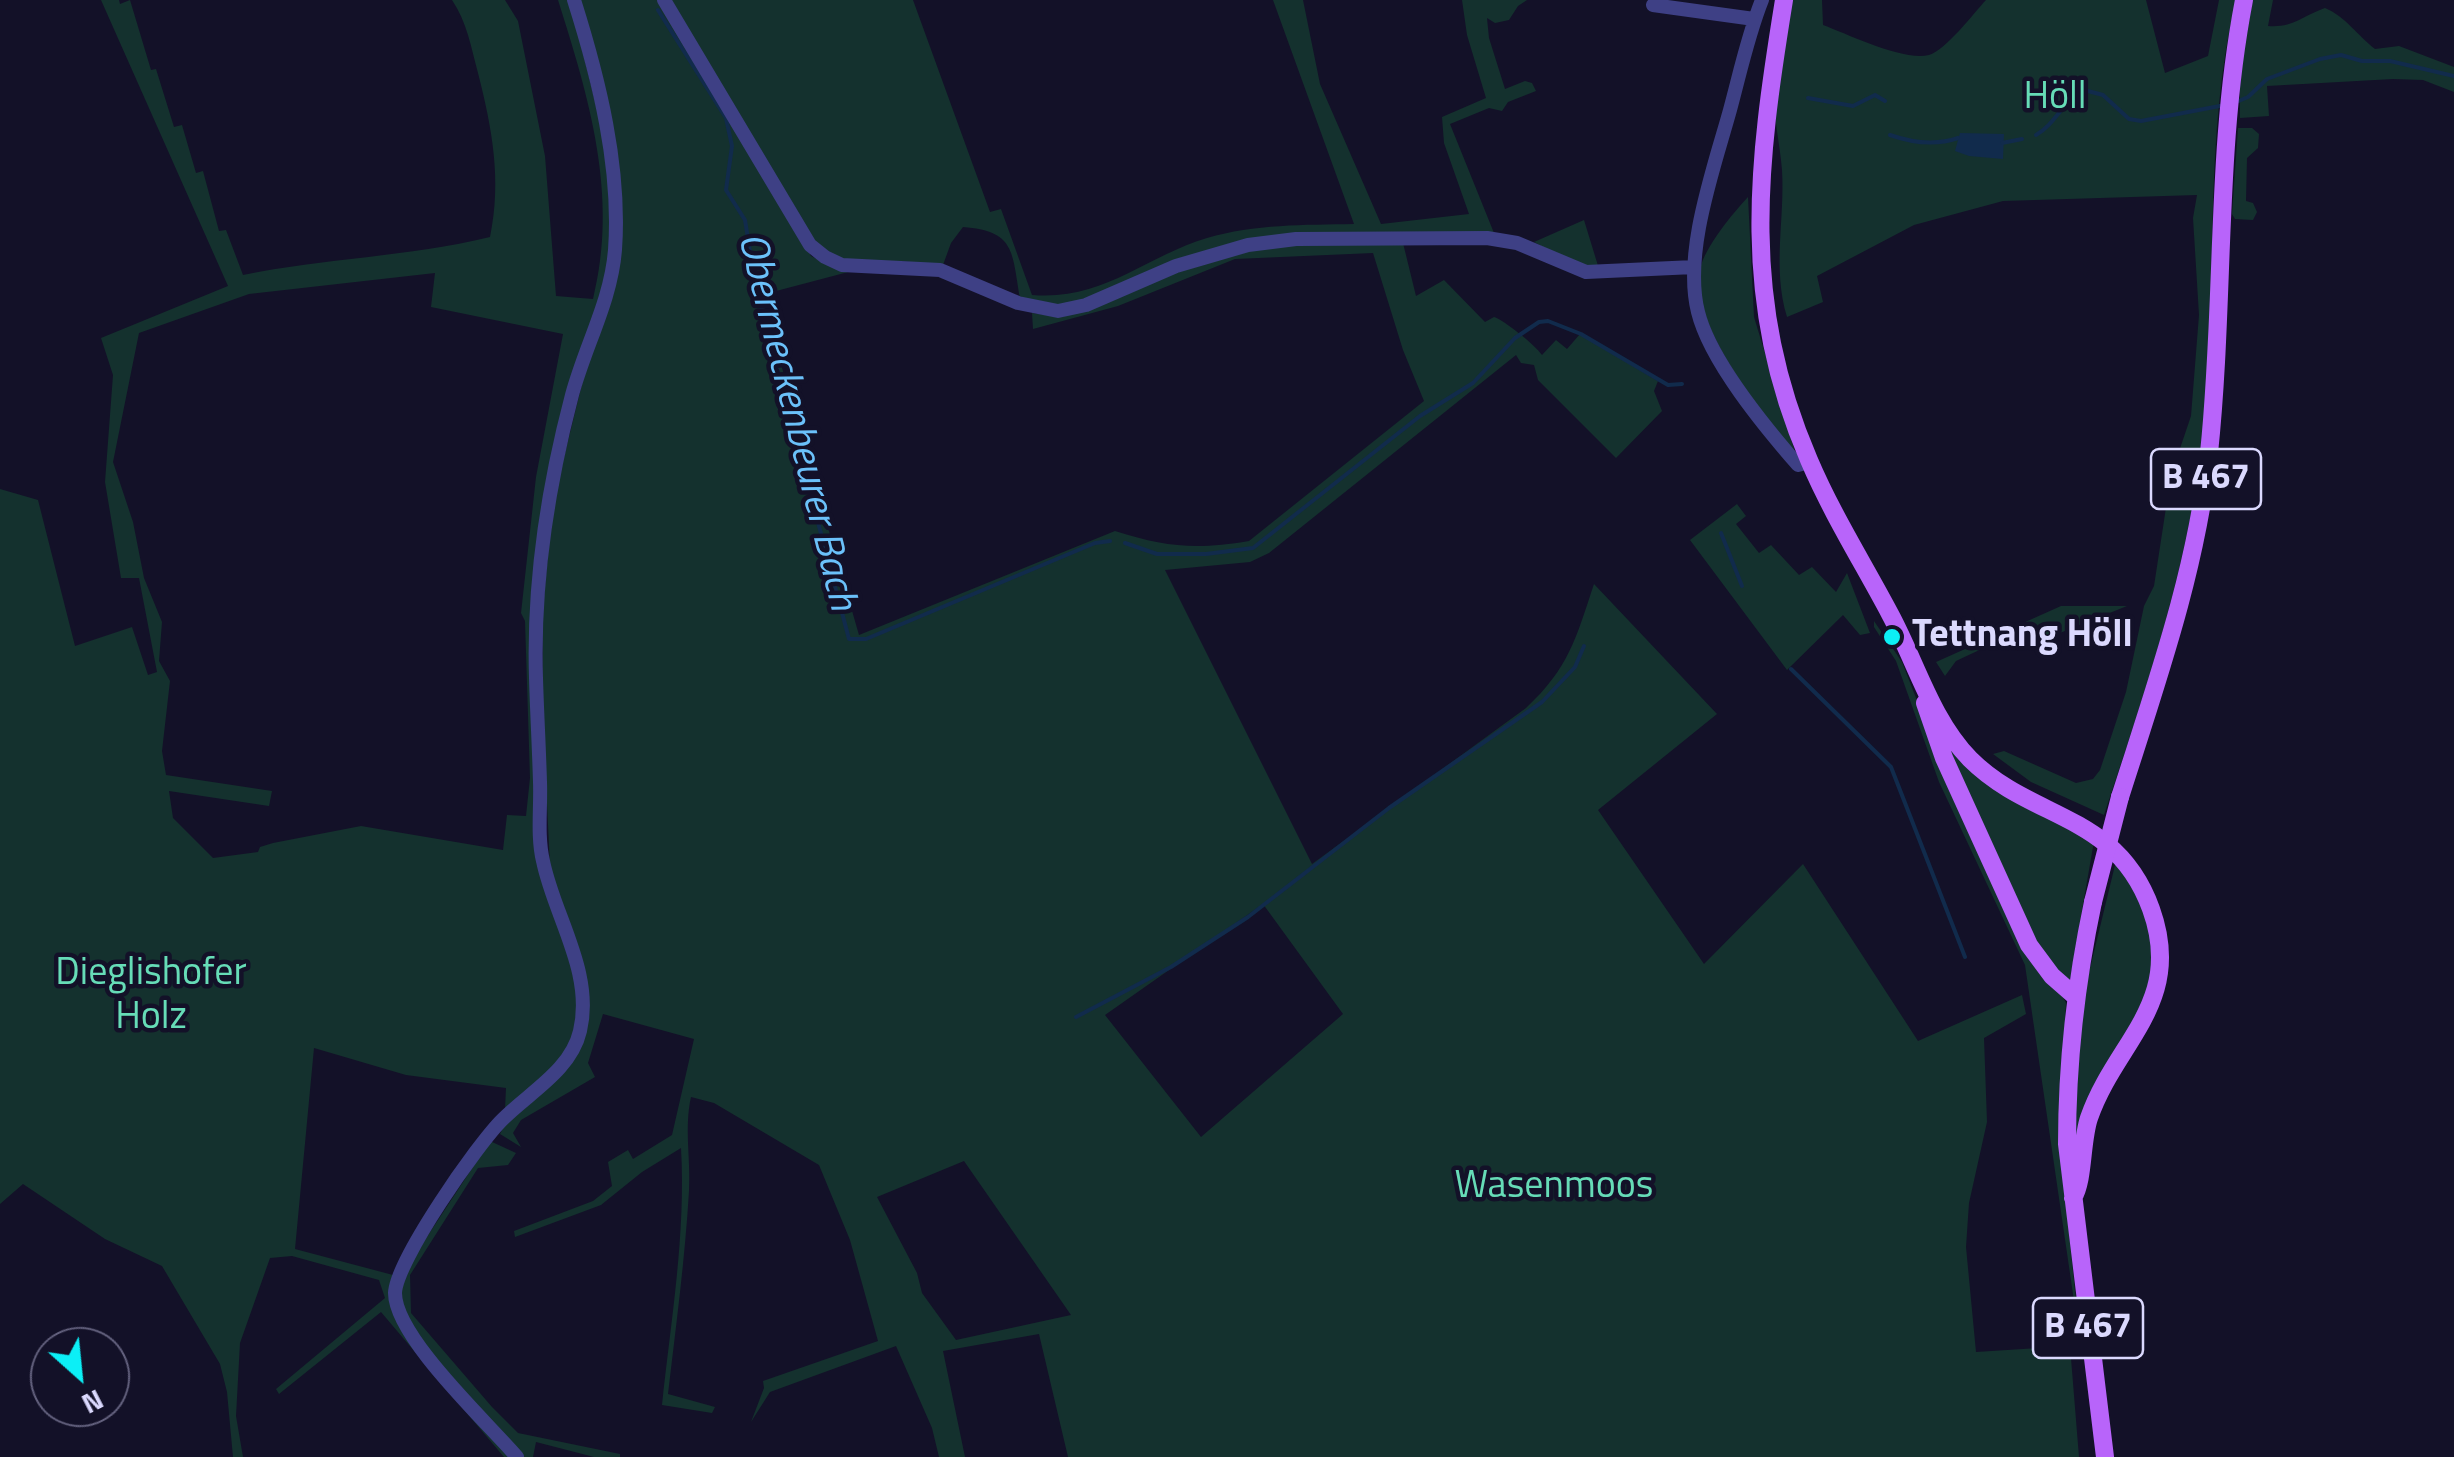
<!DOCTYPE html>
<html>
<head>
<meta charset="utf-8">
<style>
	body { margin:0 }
	#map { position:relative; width:2454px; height:1457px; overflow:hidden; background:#131128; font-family:"Titillium Web",sans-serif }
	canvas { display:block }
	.north { position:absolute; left:30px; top:1327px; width:100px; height:100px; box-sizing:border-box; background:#131128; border:2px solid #63617e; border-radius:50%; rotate:153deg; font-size:28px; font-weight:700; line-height:40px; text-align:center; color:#dbd9fe }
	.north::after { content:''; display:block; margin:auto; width:35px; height:45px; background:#0ceff6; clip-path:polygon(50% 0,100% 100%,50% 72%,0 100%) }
</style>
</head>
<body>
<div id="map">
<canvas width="2454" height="1457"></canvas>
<div class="north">N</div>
</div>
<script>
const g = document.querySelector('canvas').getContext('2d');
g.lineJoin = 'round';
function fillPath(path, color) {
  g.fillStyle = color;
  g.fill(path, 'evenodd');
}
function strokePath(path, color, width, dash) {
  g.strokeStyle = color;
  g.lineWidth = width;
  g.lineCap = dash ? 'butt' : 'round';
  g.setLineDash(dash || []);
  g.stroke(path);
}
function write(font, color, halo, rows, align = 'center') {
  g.font = font + ' "Titillium Web",sans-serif';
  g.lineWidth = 9;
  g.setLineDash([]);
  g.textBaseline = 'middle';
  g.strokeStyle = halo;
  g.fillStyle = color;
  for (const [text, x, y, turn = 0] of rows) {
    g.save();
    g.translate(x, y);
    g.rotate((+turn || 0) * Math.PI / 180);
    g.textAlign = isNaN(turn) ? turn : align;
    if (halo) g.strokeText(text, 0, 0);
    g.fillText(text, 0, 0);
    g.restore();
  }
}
fillPath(new Path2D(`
	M 101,0 L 119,0 L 120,4 L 130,0 L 151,70 L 156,69 L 174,127 L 182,125 L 196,173 L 203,171 L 219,231 L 226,230 L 243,275 C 325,258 408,257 490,237 C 502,180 492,128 478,73 C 471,47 467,22 452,0 L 505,0 L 518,21 L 545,156 L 556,296 L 593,299 C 619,196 589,98 558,0 L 570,0 L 605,142 L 612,196 L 611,257 L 546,507 L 537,828 L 576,980 L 578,1016 L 576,1030 L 558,1064 L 505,1109 L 506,1088 L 406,1075 L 314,1048 L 295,1249 L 393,1275 L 390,1283 L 395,1313 L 508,1457 L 504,1457 L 381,1312 L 279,1394 L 276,1389 L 385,1298 L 379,1280 L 292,1256 L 270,1258 L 240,1343 L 236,1416 L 243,1457 L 233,1457 L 227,1392 L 220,1364 L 162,1266 L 105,1239 L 23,1184 L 0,1204 L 0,489 L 38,500 L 75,646 L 132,627 L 148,675 L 157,672 L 139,578 L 121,578 L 105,482 L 113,375 L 101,338 L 228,286 ZM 435,273 L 431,307 L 563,334 L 536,477 L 521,613 L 525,621 L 530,778 L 526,816 L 507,815 L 503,850 L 361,826 L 273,843 L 260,847 L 258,852 L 213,858 L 173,818 L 169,791 L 269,806 L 272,791 L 166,775 L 162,751 L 170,681 L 159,661 L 162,622 L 144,578 L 133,522 L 113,462 L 139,333 L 249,294 Z
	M 579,0 L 660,0 L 811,256 L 838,270 L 852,271 L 761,295 L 859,635 L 1115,531 C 1165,547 1196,550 1249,541 L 1424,401 L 1403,350 L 1373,253 L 1235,259 L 1118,306 L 1033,329 L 1032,313 L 1062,317 L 1215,258 L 1281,245 L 1403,243 L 1416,296 L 1444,280 L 1485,322 L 1494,317 C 1504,320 1535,345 1542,355 L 1556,340 L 1567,349 L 1580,334 L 1658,381 L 1654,391 L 1662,411 L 1616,458 L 1538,380 L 1534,365 L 1521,363 L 1516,355 L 1269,553 L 1250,562 L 1165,570 L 1312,864 L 1526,708 C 1569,668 1576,638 1594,584 L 1717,714 L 1598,810 L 1704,964 L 1803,864 L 1918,1041 L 2022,995 L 2026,1014 L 1984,1038 L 1987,1122 L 1969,1203 L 1966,1247 L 1976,1352 L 2070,1346 L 2079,1457 L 1068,1457 L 1039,1334 L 943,1351 L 965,1457 L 939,1457 L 932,1428 L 896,1346 L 770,1392 L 751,1422 L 764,1388 L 763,1381 L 878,1341 L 850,1240 L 819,1165 L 714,1103 L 691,1097 C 684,1128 691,1159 689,1191 C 685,1259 676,1326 668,1394 L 715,1407 L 712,1413 L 662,1405 C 671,1320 686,1234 681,1148 L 642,1172 L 601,1205 L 515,1237 L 514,1231 L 593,1201 L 612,1186 L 608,1162 L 628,1150 L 633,1159 L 672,1135 L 694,1039 L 603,1014 L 588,1063 L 595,1077 L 521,1120 L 513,1133 L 521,1147 L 500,1134 L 503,1128 C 535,1097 582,1067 588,1020 L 550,866 L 542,701 L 543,606 L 553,502 L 622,221 ZM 1263,904 L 1343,1014 L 1201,1137 L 1105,1015 ZM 964,1161 L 1071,1315 L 956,1340 L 922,1293 L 917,1273 L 877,1197 Z
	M 669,0 L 913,0 L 990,212 L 1001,209 L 1032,295 C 1103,301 1144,257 1207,238 C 1255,224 1304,225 1354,224 L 1273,0 L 1303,0 L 1320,84 L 1381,224 L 1469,214 L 1444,143 L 1442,117 L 1486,98 L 1467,35 L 1462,0 L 1527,0 L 1518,6 L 1509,20 L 1495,23 L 1487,18 L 1489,38 L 1505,89 L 1525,81 L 1532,83 L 1536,91 L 1508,102 L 1502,111 L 1489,108 L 1450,124 L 1494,233 L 1276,236 L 1066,306 L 1020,298 C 1012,251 1015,231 963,227 L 951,243 L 943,265 L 899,261 L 844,262 L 813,241 Z
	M 1792,0 L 1822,0 L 1823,25 C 1850,35 1902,61 1929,55 C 1946,50 1973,14 1986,0 L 2146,0 L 2165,73 L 2208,56 L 2219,0 L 2236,0 C 2203,137 2218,278 2205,417 C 2191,560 2149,680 2104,815 L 2031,782 L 1993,754 L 2004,751 L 2076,783 L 2093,779 L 2100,770 L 2126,692 L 2144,606 L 2154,586 L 2171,475 L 2191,416 L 2199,315 L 2193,218 L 2197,195 L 2003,201 L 1914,225 L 1817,276 L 1823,302 L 1787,317 C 1772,267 1785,220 1782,170 C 1780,143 1773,119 1775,92 C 1778,62 1787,30 1792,0 Z
	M 2253,0 L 2273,0 L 2268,26 C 2293,28 2302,16 2325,8 C 2345,16 2358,36 2375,49 L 2399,46 L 2454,67 L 2454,92 L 2423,80 L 2393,79 L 2267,86 L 2269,116 L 2240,118 L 2240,64 Z
	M 2238,128 L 2252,128 L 2259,134 L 2258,148 L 2247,158 L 2246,201 L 2253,203 L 2257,212 L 2253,220 L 2235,219 L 2232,214 Z
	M 1748,197 L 1754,317 L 1795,452 L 1785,443 C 1756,404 1688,319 1700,269 C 1705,247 1733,213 1748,197 Z
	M 1584,220 L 1599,269 L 1569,261 L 1534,242 Z
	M 1737,504 L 1746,516 L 1736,524 L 1759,553 L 1771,545 L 1799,575 L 1812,567 L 1836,592 L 1847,573 L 1870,633 L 1860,635 L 1843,615 L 1787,670 L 1690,540 Z
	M 2061,606 L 2127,606 L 2030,645 L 2005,638 L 1956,661 L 1945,676 L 1936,662 Z
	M 1874,621 L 1902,662 L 1949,783 L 2066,1003 L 2059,1136 L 2081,1349 L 2025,965 L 1939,782 L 1896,661 L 1874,627 Z
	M 1952,747 L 2094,841 L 2069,986 L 2039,953 L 1947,749 Z
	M 2116,861 C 2197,958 2122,1051 2074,1143 L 2075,1093 L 2085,989 Z
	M 490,1141 L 516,1153 L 508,1165 L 478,1168 L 410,1275 L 411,1313 L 492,1407 L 518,1433 L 620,1454 L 620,1457 L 594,1457 L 536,1442 L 533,1457 L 523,1457 L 415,1335 L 399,1294 L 415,1255 Z`), '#14312e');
fillPath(new Path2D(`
	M 1960,133 L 2004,134 L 2003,159 L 1969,156 L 1955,151 Z`), '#112b4c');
strokePath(new Path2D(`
	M 658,10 L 726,118 L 732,146 L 726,190 L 745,220 L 756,289 L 849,639 L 866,639 L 1095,543 L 1110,541
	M 1808,98 L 1853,106 L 1875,95 L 1885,101
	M 2234,103 L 2248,97 L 2267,79 L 2320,59 L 2341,55 L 2362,61 L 2390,61 L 2454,76
	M 1890,135 C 1913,143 1935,146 1958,138
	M 2036,135 C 2056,124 2063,100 2084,90 L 2103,95 L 2129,119 L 2141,121 L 2225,105
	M 2002,143 L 2022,139
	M 1721,533 L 1742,586
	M 1125,543 L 1157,554 L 1206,554 L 1253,548 L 1420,416 L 1473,383 L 1515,338 L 1539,322 L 1548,321 L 1581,334 L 1668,385 L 1682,384
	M 1791,669 L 1891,767 L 1965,957
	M 1076,1017 L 1171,967 L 1248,917 L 1389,808 L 1542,702 L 1575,667 L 1584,646`), '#112b4c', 4);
strokePath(new Path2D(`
	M 664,0 L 810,245 L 825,257 L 842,265 L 940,270 L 1018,303 L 1058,311 L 1086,305 L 1176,266 L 1248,245 L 1296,239 L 1487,238 L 1517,243 L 1586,272 L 1694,267
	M 1762,0 C 1748,35 1740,73 1730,110 C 1714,168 1683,253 1698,312 C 1710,361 1765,427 1798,465 L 1810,462
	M 1653,5 L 1754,19
	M 517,1457 C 487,1422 395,1337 395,1293 C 396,1261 478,1143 503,1119 C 530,1092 571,1070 580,1031 C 594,972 554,916 543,861 C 537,836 541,807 540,782 C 539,747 537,713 536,678 C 533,584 548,486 572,395 C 585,346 611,301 615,250 C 621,167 599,79 574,0`), '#3e4085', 14);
strokePath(new Path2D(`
	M 1784,0 C 1757,166 1740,300 1809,460 C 1832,514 1863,563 1890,614 C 1916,662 1931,719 1970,759 C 2032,821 2116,812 2151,909 C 2185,1003 2115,1042 2089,1118 C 2081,1142 2084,1180 2073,1198
	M 1925,703 L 1944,758 L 2029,945 L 2052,976 L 2076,997
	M 2120,797 C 2156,684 2196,572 2209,453 C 2225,302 2215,150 2244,0
	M 2093,902 C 2076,982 2067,1062 2067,1144 L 2105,1457`), '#b864fa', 18);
strokePath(new Path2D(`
	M 2093,902 L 2120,797`), '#b864fa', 18);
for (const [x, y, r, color] of [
	[1892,637,10,"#0ceff6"]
]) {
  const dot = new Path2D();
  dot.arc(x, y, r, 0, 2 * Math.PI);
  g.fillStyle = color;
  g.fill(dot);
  strokePath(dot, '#131128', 4);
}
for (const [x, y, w] of [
	[2206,479,110],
	[2088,1328,110]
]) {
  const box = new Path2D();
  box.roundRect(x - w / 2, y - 30, w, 60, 8);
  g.fillStyle = '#131128';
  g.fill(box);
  strokePath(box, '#dbd9fe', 2.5);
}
write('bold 35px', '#dbd9fe', null, [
	["B 467",2206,479],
	["B 467",2088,1328]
]);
write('38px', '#66dcb7', '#131128', [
	["Höll",2055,99],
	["Dieglishofer",151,975],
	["Holz",151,1019],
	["Wasenmoos",1554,1188]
]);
write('bold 38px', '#dbd9fe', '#131128', [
	["Tettnang Höll",1912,637]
], 'left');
write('italic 40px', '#6bc1fa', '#131128', [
	["Obermeckenbeurer Bach",795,422,76]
]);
</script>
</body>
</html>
